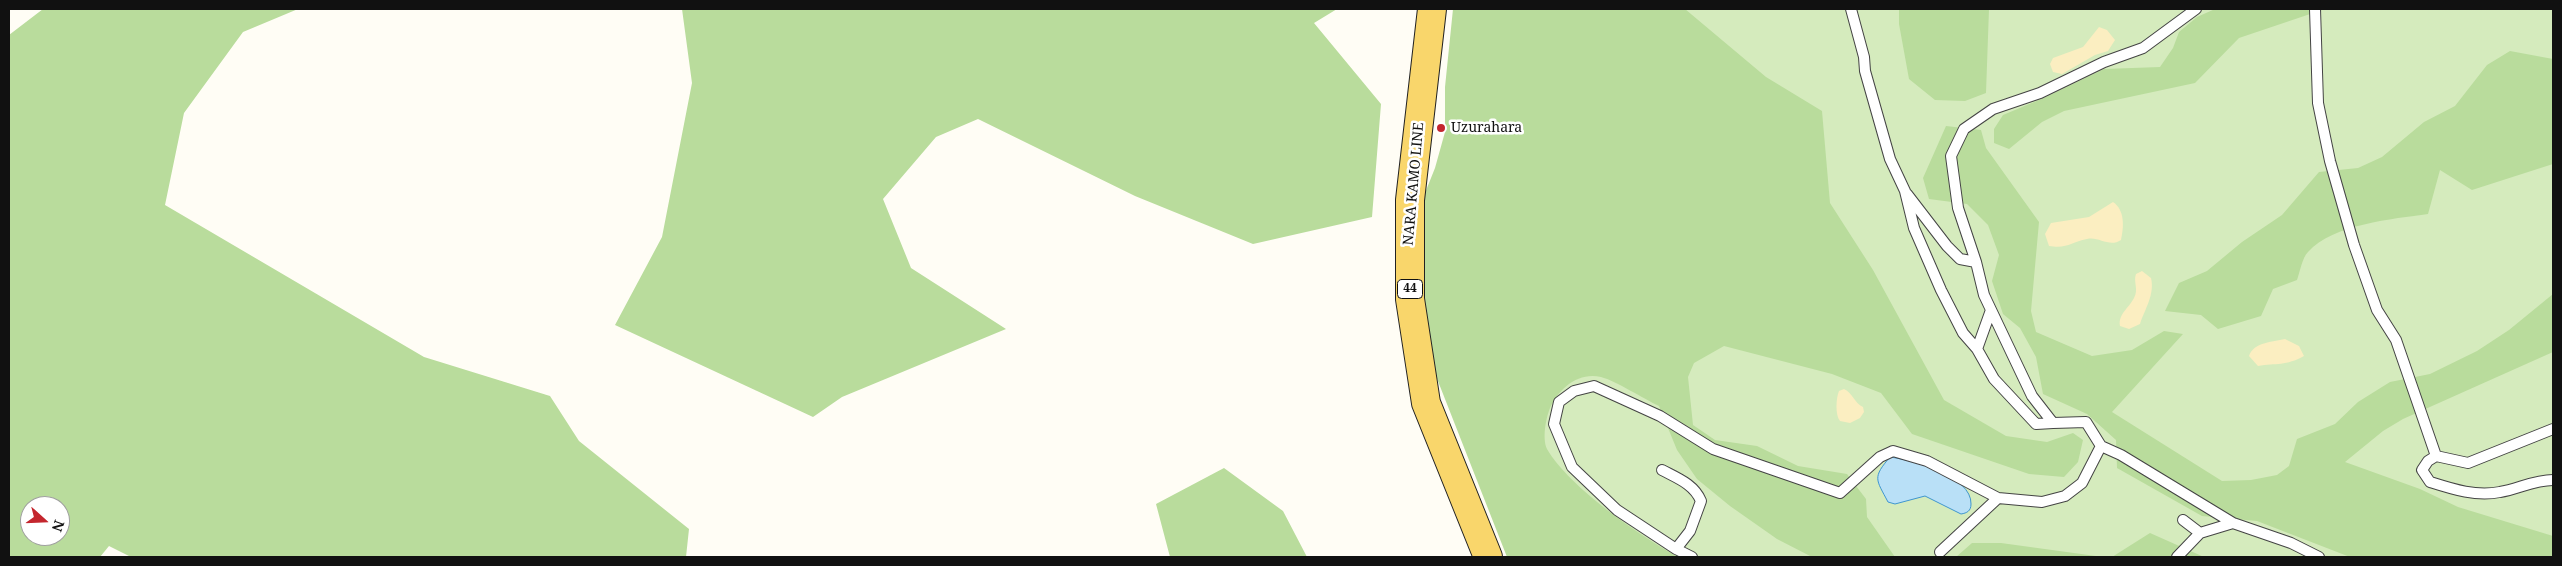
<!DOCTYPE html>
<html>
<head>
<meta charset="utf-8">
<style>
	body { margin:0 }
	#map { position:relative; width:2562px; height:566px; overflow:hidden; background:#fffdf5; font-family:"Noto Serif",serif }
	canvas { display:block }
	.frame { position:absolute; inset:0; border:10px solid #111; pointer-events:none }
	.north { position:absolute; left:20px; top:496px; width:50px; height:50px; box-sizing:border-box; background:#fff; border:1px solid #a0a0a0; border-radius:50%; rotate:110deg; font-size:14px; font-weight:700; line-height:20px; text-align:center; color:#111 }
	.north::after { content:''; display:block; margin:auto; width:18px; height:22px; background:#c4262e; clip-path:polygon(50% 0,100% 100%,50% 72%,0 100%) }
</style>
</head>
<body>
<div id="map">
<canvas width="2562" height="566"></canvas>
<div class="frame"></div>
<div class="north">N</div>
</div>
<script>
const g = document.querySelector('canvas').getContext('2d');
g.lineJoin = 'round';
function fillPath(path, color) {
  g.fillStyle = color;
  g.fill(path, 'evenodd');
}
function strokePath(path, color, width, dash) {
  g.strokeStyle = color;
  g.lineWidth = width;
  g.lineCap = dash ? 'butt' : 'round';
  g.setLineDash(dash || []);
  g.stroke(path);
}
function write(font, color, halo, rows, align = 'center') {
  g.font = font + ' "Noto Serif",serif';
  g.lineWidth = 5;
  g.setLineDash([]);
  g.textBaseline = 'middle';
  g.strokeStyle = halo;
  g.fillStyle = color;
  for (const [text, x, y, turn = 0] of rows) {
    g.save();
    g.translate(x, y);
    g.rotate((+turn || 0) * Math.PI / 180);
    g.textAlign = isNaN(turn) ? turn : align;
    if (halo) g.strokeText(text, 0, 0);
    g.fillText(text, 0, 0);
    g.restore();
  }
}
fillPath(new Path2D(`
	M 1459,9 L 2553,9 L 2553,557 L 1595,557 L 1519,432 Z`), '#d5ebbd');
fillPath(new Path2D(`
	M 43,9 L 298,9 L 243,32 L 184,113 L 165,205 L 424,357 L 550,396 L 579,441 L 689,529 L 686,557 L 131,557 L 109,546 L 100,557 L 9,557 L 9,35 ZM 30,506 L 60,506 L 60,536 L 30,536 Z
	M 682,9 L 1337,9 L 1314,23 L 1381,104 L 1372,217 L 1253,244 L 1135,196 L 978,119 L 936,137 L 883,199 L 911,268 L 1006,329 L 842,397 L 813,417 L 615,325 L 662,237 L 692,83 Z
	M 1453,9 L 1685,9 L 1766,77 L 1822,111 L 1830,203 L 1873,270 L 1944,400 L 2006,436 L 2047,442 L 2073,433 L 2083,440 L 2078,462 L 2064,477 L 2029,474 L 1912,434 L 1881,393 L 1832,374 L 1724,346 L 1694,363 L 1688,377 L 1693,425 L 1715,440 L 1757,446 L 1798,466 L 1847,474 L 1866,499 L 1867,517 L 1895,557 L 1812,557 L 1777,539 L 1730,506 L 1697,479 L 1677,450 L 1659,406 C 1644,399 1616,381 1601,377 C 1577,372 1559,389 1550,408 C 1546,418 1542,438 1547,449 C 1570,488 1639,535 1678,557 L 1507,557 L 1434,371 L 1420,294 L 1423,198 L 1435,168 L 1445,132 L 1445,87 Z
	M 1899,9 L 1989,9 L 1986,93 L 1965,101 L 1935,100 L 1909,79 L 1899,24 Z
	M 2215,9 L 2325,9 L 2239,38 L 2195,83 L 2064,111 L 2042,122 L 2009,149 L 1994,143 L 1994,129 L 2003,115 L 2046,97 L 2104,69 L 2160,67 L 2173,48 L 2179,32 L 2197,17 Z
	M 2510,51 L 2553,59 L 2553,164 L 2472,190 L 2440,170 L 2428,214 C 2393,219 2333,224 2308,252 C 2302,258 2300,272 2297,280 L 2273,289 L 2261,316 L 2218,329 L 2201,315 L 2165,311 L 2179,283 L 2207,271 L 2242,242 L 2282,215 L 2319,172 L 2358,168 L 2382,157 L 2424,122 L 2455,106 L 2487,65 Z
	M 1946,126 L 1981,130 L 1986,148 L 2039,222 L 2031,311 L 2036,332 L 2092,356 L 2132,350 L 2164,331 L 2183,334 L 2112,412 L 2222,481 L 2251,480 L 2277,475 L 2289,466 L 2297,439 L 2335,424 L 2358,402 L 2390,382 L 2430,374 L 2477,351 L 2509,330 L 2553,294 L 2553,352 L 2403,419 L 2383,431 L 2345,462 L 2420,489 L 2458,507 L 2553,536 L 2553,557 L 2350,557 L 2257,521 L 2202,516 L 2117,468 L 2116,440 L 2087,414 L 2043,394 L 2036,357 L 2020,328 L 2003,314 L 1992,281 L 1999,255 L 1988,225 L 1967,204 L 1929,199 L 1923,178 Z
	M 1224,468 L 1283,511 L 1307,557 L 1170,557 L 1156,504 Z
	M 2150,533 L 2204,557 L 2112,557 Z
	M 1972,543 L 2001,543 L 2103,557 L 1956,557 Z`), '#b9dc9c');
fillPath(new Path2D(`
	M 2099,27 L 2107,30 L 2115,40 L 2108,51 L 2095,55 L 2062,74 L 2053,72 L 2050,64 L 2053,58 L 2083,47 Z
	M 2113,202 C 2125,210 2124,227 2121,240 C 2109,248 2099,236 2087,239 C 2071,242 2068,249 2049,246 L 2045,234 L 2051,223 L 2089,217 Z
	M 2142,271 L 2151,278 C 2155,294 2145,309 2140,324 L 2129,329 L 2120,326 C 2118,314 2129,308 2134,298 C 2139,289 2133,282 2136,274 Z
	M 2285,339 L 2299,346 L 2304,356 C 2286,366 2276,363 2258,366 L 2249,356 C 2254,342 2272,342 2285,339 Z
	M 1844,389 C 1853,393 1854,403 1863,407 L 1864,412 L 1860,418 L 1850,423 L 1840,421 C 1835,415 1836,398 1839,391 Z`), '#fbeec1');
const water = new Path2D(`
	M 1890,457 C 1912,460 1972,476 1971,504 C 1971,511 1967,513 1961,514 L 1925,496 L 1895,504 L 1888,502 C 1876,479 1872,478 1890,457 Z`);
fillPath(water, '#b9e0f7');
strokePath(water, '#3f96cf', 1);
const service = new Path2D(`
	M 1851,9 L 1864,57 L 1865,71 L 1890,159 L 1905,191 L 1914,228 L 1941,290 L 1963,333 L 1977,349 L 1994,379 L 2036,424 L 2053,423
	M 2196,9 L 2143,48 L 2104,62 L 2040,93 L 1993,109 L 1964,129 L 1951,156 L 1958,208 L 1976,262 L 1984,295 L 2032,396 L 2053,423 L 2086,422 L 2101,446 L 2121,455 L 2233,523 L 2291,543 L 2319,557
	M 2315,9 L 2318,103 L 2330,161 L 2354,245 L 2377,310 L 2396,340 L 2436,456 L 2468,463 L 2553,429
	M 1907,194 L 1947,246 L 1960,259 L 1976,262
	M 1977,349 L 1991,310
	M 2436,456 L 2428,461 L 2422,470 L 2430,482 C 2452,489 2476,497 2500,492 C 2518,489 2534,480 2553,480
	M 1662,470 C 1677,478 1694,484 1701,501 L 1690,531 L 1676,549 L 1692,557
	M 2183,520 L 2200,533
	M 1676,549 L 1617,510 L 1572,467 L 1554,424 L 1559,402 L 1574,391 L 1594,386 L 1660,416 L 1713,449 L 1840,493 L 1880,457 L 1893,451 L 1927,461 L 1998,498 L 2042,502 L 2065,496 L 2082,483 L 2101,446
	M 1940,552 L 1998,498
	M 2177,557 L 2200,533 L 2233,523`);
const primary = new Path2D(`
	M 1432,9 L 1410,200 L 1410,299 L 1426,403 L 1488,557`);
strokePath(service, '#444', 12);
strokePath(primary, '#222', 30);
strokePath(service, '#fff', 10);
strokePath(primary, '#f9d66b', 28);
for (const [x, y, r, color] of [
	[1441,128,5,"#c4262e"]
]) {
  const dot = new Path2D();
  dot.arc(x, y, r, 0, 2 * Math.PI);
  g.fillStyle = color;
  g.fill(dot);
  strokePath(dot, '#fff', 2);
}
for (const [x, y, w] of [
	[1410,289,25]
]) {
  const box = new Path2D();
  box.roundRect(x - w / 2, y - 9.5, w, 19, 4);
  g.fillStyle = '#fff';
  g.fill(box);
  strokePath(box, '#111', 1);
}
write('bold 12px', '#111', null, [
	["44",1410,289]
]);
write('14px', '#111', '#fff', [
	["Uzurahara",1451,128]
], 'left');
write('14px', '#111', '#fff', [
	["NARA KAMO LINE",1414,184,-85]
]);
</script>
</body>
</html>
